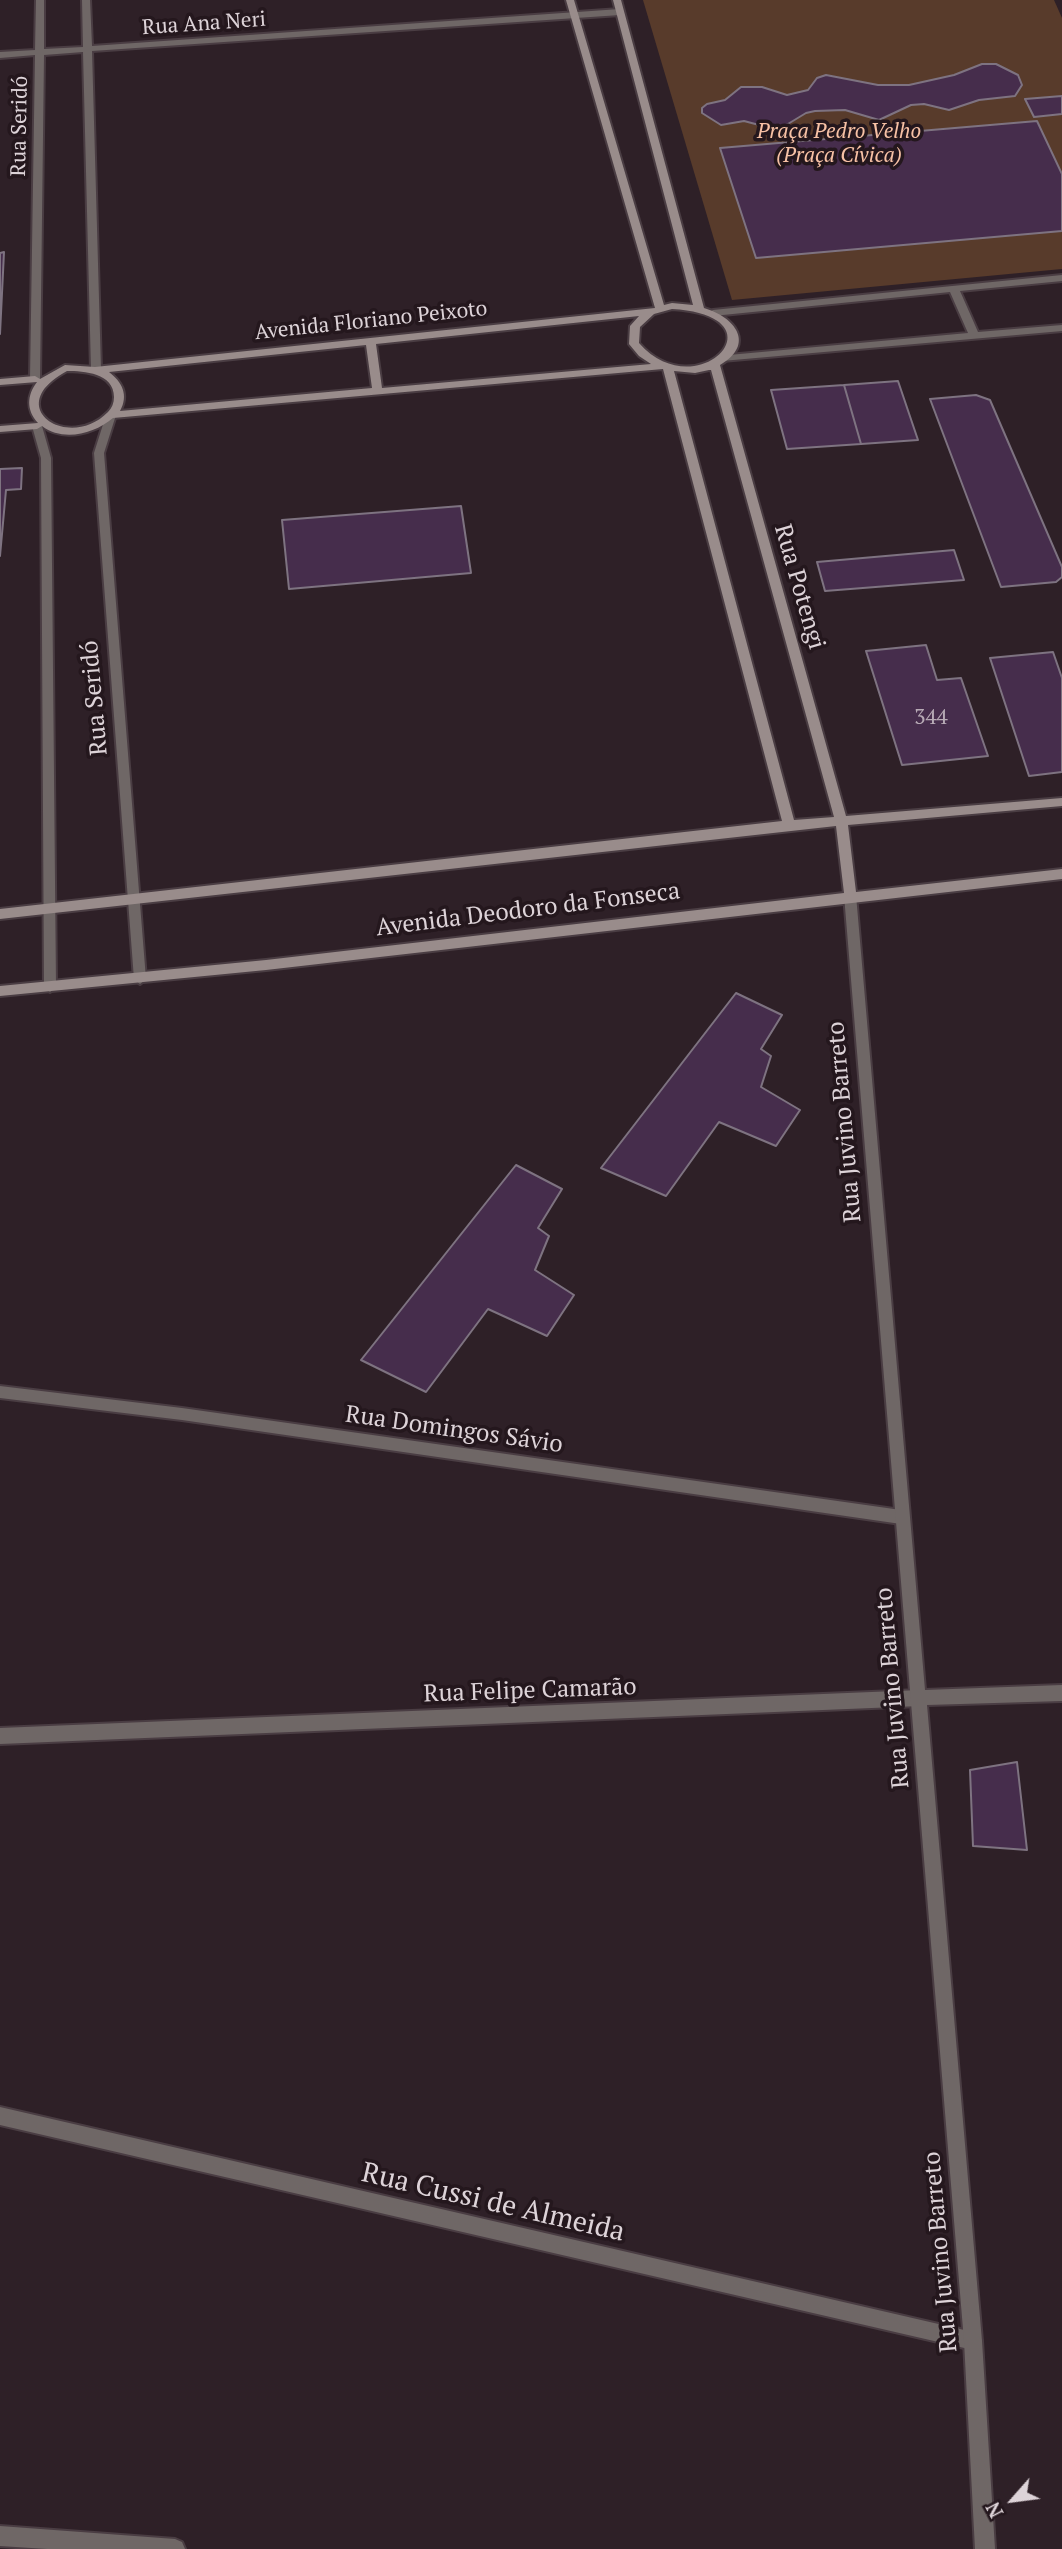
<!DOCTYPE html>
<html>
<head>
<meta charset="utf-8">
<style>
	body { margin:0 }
	#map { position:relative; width:1062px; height:2549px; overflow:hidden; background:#2e2027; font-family:"PT Serif",serif }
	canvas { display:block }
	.north { position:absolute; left:978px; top:2465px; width:70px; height:70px; -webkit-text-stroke:5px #24171d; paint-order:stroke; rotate:242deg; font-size:19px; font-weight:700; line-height:28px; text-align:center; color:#ddd3d8 }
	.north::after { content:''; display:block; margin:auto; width:24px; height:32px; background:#ddd3d8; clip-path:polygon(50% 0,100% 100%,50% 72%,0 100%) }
</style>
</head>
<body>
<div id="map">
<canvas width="1062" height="2549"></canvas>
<div class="north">N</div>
</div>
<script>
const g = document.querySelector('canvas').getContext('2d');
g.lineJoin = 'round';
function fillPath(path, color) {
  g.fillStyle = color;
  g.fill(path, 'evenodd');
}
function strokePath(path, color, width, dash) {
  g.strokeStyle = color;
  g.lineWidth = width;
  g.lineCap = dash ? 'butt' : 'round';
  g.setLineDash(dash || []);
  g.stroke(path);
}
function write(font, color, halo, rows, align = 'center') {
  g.font = font + ' "PT Serif",serif';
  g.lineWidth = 7;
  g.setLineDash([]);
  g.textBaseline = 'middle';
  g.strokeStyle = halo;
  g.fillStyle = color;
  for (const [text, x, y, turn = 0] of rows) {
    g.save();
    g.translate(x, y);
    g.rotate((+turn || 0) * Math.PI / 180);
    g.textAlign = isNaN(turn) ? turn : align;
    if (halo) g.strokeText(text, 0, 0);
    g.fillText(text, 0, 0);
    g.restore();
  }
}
fillPath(new Path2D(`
	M 643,0 L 1054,0 L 1062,18 L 1062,269 L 732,300 Z`), '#583b2b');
const building = new Path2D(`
	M 982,64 L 996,64 L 1018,75 L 1022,85 L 1015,96 L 979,100 L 949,110 L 924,104 L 911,105 L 879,120 L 845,110 L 815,111 L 806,113 L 778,130 L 744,121 L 721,125 L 702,113 L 702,108 L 707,104 L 725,100 L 741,87 L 762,87 L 787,95 L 808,90 L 817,78 L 826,75 L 878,85 L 909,85 L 954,75 Z
	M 1062,96 L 1062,114 L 1034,117 L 1025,99 Z
	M 1037,121 L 1062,174 L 1062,231 L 756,258 L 720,148 Z
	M 4,252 L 0,334 L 0,253 Z
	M 898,381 L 918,440 L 861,444 L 844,385 Z
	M 844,385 L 861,444 L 787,449 L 771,390 Z
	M 976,395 L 990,400 L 1062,567 L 1062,577 L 1056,582 L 1001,587 L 930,399 Z
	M 22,468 L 21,489 L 6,490 L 0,556 L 0,469 Z
	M 461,506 L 471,573 L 289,589 L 282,520 Z
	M 954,550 L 964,580 L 825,591 L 817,562 Z
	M 926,645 L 937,680 L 961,678 L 988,756 L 902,765 L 866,651 Z
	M 1053,652 L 1062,678 L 1062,772 L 1029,776 L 990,658 Z
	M 736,993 L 782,1015 L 761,1049 L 771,1056 L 761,1087 L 800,1110 L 776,1146 L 719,1122 L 666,1196 L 601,1168 Z
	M 516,1165 L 562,1189 L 538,1228 L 549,1236 L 535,1270 L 574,1295 L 547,1336 L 488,1309 L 426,1392 L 361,1360 Z
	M 1017,1762 L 1027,1850 L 973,1846 L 970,1770 Z`);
fillPath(building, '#462d4c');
strokePath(building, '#7e7381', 2);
const minor = new Path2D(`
	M 36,0 L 44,0 L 44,49 L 83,47 L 82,0 L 90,0 L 92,46 L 620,9 L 624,12 L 620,15 L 92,51 L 101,370 L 96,373 L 91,370 L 83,52 L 44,55 L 40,379 L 35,382 L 30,379 L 35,55 L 0,58 L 0,52 L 35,50 Z
	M 111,412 L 116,415 L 104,453 L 146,979 L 140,984 L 134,979 L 94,453 L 106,415 Z
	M 37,423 L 42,426 L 51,458 L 56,987 L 50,992 L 44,987 L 41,458 L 32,426 Z
	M 0,1386 L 182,1408 L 901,1510 L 906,1512 L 908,1517 L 906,1522 L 901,1524 L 182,1420 L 0,1398 Z
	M 920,1690 L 926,1693 L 928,1698 L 926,1703 L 920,1706 L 0,1744 L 0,1728 Z
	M 0,2107 L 973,2332 L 979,2335 L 982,2341 L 979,2347 L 973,2350 L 0,2125 Z
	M 0,2526 L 175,2539 L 182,2542 L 185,2549 L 47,2549 L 0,2546 Z`);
const tertiary = new Path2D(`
	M 1062,275 L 1062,281 L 960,291 L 978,332 L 1062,325 L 1062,331 L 722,361 L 717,358 L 718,356 L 968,333 L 950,292 L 713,316 L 708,313 L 713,310 Z
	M 850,890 L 856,895 L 925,1690 L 1062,1685 L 1062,1701 L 927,1705 L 982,2341 L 995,2549 L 975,2549 L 964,2341 L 844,895 Z`);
const secondary = new Path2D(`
	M 566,0 L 574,0 L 664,305 L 672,303 L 693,305 L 613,0 L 621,0 L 704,308 C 735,317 756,344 720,365 L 846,816 L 1062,798 L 1062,806 L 848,825 L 856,892 L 1062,869 L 1062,879 L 266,970 L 0,996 L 0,986 L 266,960 L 844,893 L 836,826 L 0,919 L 0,909 L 782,821 L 663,369 L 113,418 C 94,434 63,442 42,426 L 37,429 L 0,432 L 0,426 L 38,423 C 26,410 27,395 37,382 L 0,385 L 0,379 L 35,376 L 40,379 L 65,365 L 95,367 L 655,308 ZM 672,309 C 787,316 697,409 639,343 L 640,327 L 654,314 ZM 639,316 L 630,326 L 629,344 L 639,356 L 651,364 L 382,388 L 376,344 ZM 366,345 L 372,388 L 120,411 C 129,395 122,382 109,372 ZM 709,370 L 711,370 L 834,817 L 794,820 L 674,371 L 695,373 ZM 67,371 C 84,371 114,373 114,397 C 114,403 112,408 108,412 C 69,452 0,407 67,371 Z`);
strokePath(minor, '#4a3d43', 4);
strokePath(tertiary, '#4a3d43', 4);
strokePath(secondary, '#4a3d43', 4);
fillPath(minor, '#6f6766');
fillPath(tertiary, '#6f6766');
fillPath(secondary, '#998c8b');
write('21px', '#ddd3d8', '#24171d', [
	["Rua Ana Neri",204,24,-4],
	["Rua Seridó",20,126,-89],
	["Avenida Floriano Peixoto",371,321,-6]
]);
write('italic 21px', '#f7c1a5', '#24171d', [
	["Praça Pedro Velho",839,132],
	["(Praça Cívica)",839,156]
]);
write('21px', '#b7aab5', null, [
	["344",931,718]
]);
write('24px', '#ddd3d8', '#24171d', [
	["Rua Potengi",799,587,74],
	["Rua Seridó",95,698,-95],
	["Avenida Deodoro da Fonseca",528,910,-7],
	["Rua Juvino Barreto",845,1122,-95],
	["Rua Domingos Sávio",454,1430,8],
	["Rua Juvino Barreto",893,1688,-95],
	["Rua Felipe Camarão",530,1691,-2],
	["Rua Juvino Barreto",941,2252,-95]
]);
write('28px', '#ddd3d8', '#24171d', [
	["Rua Cussi de Almeida",493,2203,13]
]);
</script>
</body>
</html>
